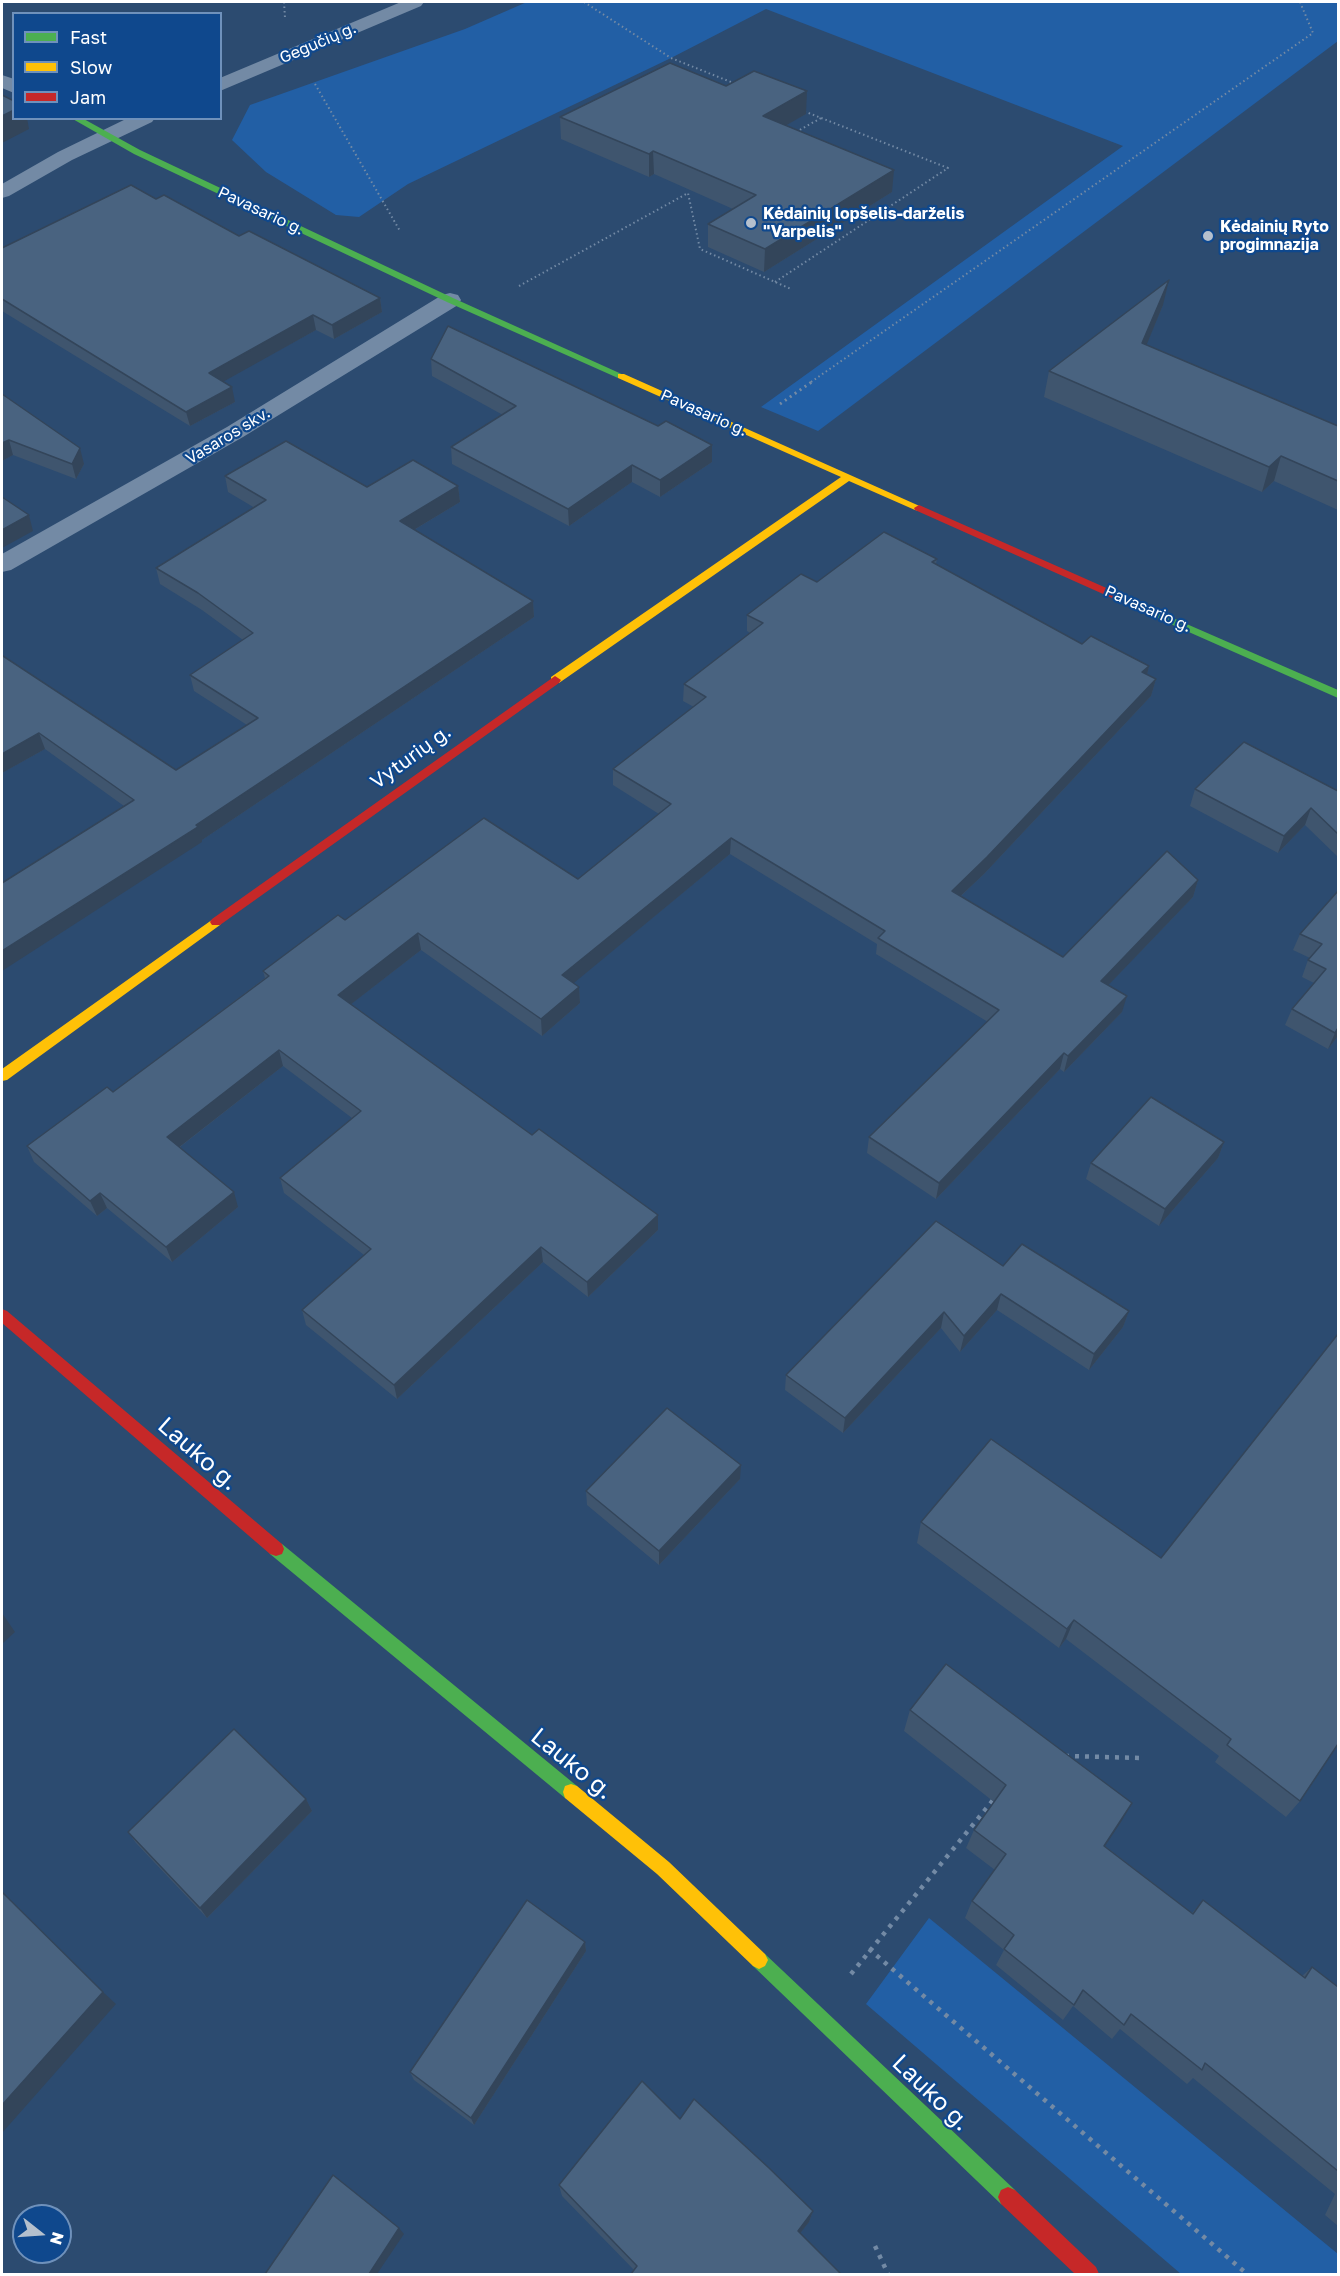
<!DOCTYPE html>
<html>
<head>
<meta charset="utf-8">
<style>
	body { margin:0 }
	#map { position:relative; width:1340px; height:2276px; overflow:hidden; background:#2c4b70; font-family:"Golos Text",sans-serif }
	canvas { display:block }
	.frame { position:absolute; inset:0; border:3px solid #fff; pointer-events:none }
	.legend { position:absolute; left:12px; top:12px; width:210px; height:108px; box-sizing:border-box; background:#0f488d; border:2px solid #6f91bb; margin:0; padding:8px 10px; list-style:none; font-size:18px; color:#fff }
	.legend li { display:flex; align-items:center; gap:12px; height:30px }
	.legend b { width:30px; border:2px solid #6f91bb }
	.north { position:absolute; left:12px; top:2204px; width:60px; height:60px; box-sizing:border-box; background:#0f488d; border:2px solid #6f91bb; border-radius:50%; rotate:107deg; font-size:16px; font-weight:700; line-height:24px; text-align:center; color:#fff }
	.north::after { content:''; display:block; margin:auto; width:21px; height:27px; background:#b5c0cd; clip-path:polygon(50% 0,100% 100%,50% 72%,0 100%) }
</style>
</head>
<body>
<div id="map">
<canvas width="1340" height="2276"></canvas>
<div class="frame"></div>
<ul class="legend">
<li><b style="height:8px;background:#4caf50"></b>Fast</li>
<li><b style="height:8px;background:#ffc107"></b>Slow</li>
<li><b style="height:8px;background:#c62828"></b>Jam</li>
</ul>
<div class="north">N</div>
</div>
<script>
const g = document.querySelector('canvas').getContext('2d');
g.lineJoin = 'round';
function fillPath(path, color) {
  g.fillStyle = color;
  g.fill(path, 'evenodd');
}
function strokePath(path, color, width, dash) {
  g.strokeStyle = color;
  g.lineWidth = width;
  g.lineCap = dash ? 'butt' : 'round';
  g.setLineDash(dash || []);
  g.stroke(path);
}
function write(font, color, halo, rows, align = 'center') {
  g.font = font + ' "Golos Text",sans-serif';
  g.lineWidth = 4.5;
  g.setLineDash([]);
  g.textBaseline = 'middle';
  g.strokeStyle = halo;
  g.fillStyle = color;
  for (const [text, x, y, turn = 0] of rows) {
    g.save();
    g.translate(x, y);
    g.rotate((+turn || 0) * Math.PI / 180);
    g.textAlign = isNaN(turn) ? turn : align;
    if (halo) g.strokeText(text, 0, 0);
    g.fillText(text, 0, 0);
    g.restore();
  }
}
fillPath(new Path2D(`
	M 527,2 L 1338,2 L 1338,41 L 818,431 L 761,407 L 1123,146 L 766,9 L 671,58 L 408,184 L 359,217 L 336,215 L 266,172 L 232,140 L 250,105 L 465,29 Z
	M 929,1918 L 1338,2254 L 1338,2274 L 1181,2274 L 866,2004 Z`), '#225fa5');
strokePath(new Path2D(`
	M 284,2 L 285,18
	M 584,2 L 671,58 L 736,84
	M 315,84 L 400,231
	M 796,132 L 821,118
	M 775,282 L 948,168 L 801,110
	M 519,286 L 688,193 L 700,249 L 791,289
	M 811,382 L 1313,33 L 1300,2`), '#738aa5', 2, [1.5, 3]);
strokePath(new Path2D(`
	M 780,404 L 813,381`), '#738aa5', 3, [2, 4]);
strokePath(new Path2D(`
	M 1065,1756 L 1143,1758
	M 869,1949 L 1247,2274
	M 851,1974 L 994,1799
	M 875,2246 L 888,2274`), '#738aa5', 4.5, [4, 6]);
fillPath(new Path2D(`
	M 401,2 L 424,2 L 421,6 L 220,91 L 220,78 Z
	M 2,75 L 14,79 L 14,93 L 2,88 Z
	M 128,118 L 155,118 L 152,122 L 72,160 L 9,196 L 2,198 L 2,184 L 58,152 Z
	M 450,293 L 458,295 L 461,300 L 458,305 L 243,437 L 11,570 L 2,572 L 2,554 L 227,427 L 442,295 Z`), '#738aa5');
fillPath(new Path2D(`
	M 71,118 L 82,118 L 140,150 L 453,298 L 626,376 L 618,378 L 447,302 L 134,154 Z
	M 1143,605 L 1338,690 L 1338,698 L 1139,610 L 1138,608 Z
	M 276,1542 L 282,1544 L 577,1786 L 579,1792 L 577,1798 L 571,1800 L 565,1798 L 270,1554 L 268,1549 L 270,1544 Z
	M 759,1951 L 765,1954 L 1015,2190 L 1018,2197 L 1015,2204 L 1008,2207 L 1001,2204 L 753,1966 L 750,1960 L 753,1954 Z`), '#4caf50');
fillPath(new Path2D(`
	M 618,374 L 624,374 L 924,508 L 919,511 L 915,510 L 849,481 L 559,683 L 551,683 L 551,677 L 841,477 L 618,378 Z
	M 216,917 L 220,919 L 222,922 L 220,925 L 7,1080 L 2,1081 L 2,1069 Z
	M 571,1784 L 577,1786 L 669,1862 L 765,1954 L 768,1960 L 765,1966 L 759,1969 L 753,1966 L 657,1874 L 565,1798 L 563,1792 L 565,1786 Z`), '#ffc107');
fillPath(new Path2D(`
	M 919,505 L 1147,606 L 1148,608 L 1147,610 L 1139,610 L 915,510 L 914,508 Z
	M 555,676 L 561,680 L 559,683 L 220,925 L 212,925 L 210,922 L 212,919 Z
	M 2,1309 L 7,1311 L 282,1544 L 284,1549 L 282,1554 L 276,1556 L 270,1554 L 2,1323 Z
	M 1008,2187 L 1015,2190 L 1096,2267 L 1099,2274 L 1075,2274 L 1001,2204 L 998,2197 L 1001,2190 Z`), '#c62828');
fillPath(new Path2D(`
	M 726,86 L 806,114 L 785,125 L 892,192 L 764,272 L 708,247 L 708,224 L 733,209 L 654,174 L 649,177 L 561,139 L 560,117 Z
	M 156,199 L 380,298 L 382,312 L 334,339 L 316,330 L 223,381 L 235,402 L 190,426 L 2,311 L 2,248 Z
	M 1163,305 L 1146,345 L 1338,426 L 1338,510 L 1274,481 L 1262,492 L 1044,397 L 1049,371 Z
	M 431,359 L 712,462 L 660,497 L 632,482 L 569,526 L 452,464 L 451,447 L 503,415 L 432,376 Z
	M 2,394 L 84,464 L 76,479 L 13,455 L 2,461 Z
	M 225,476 L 367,487 L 458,486 L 460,502 L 414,530 L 533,601 L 534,617 L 202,840 L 202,842 L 124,806 L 45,749 L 2,773 L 2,657 L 176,770 L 247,725 L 194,691 L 190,675 L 243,640 L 202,610 L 160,584 L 156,568 L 255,508 L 228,492 Z
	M 937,559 L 936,564 L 1082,644 L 1149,666 L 1147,674 L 1156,679 L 1151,696 L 984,874 L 961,896 L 1063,957 L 1198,880 L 1193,897 L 1108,985 L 1122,1012 L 1064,1072 L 1060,1069 L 936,1199 L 867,1153 L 869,1137 L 988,1022 L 876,954 L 877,944 L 730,854 L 573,983 L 579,987 L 580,1003 L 542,1036 L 421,950 L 351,1004 L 532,1135 L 658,1215 L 658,1230 L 588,1297 L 543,1262 L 397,1399 L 306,1325 L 302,1310 L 364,1255 L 284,1193 L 280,1178 L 352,1118 L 283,1066 L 180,1147 L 238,1207 L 172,1262 L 107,1208 L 97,1216 L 34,1162 L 27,1146 L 113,1092 L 265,978 L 263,971 L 345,920 L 578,879 L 659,814 L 613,785 L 613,769 L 694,707 L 683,701 L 684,684 L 750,633 L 747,631 L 747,615 L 817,582 Z
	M 1195,789 L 1338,791 L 1338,857 L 1305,825 L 1278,853 L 1190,806 Z
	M 1338,891 L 1338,1036 L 1328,1049 L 1285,1025 L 1292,1009 L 1314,983 L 1302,977 L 1308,960 L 1310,958 L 1293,950 L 1300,934 Z
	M 1224,1142 L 1218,1158 L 1159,1226 L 1086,1179 L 1091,1163 Z
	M 1003,1266 L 1129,1311 L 1123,1327 L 1089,1370 L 997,1310 L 960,1352 L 941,1328 L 843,1433 L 785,1390 L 786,1375 Z
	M 991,1439 L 1300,1801 L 1286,1817 L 1215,1762 L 1219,1756 L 1066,1639 L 1059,1648 L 917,1543 L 921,1522 Z
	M 740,1479 L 659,1565 L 587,1505 L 586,1491 Z
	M 910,1710 L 1132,1803 L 1105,1846 L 1192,1913 L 1203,1900 L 1302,1976 L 1312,1967 L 1338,1987 L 1338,2226 L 1325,2215 L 1335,2194 L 1193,2078 L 1187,2084 L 1120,2029 L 1112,2039 L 1073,2006 L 1063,2020 L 996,1965 L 1004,1950 L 965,1918 L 972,1901 L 995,1870 L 966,1848 L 974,1830 L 994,1802 L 904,1731 Z
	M 306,1799 L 312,1811 L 207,1918 L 136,1843 L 128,1832 Z
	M 585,1942 L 586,1951 L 474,2125 L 414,2080 L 410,2072 Z
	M 680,2119 L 813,2211 L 809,2222 L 800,2233 L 634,2270 L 562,2196 L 559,2185 Z`), '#3f556e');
fillPath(new Path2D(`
	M 807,91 L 806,114 L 762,139 L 763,116 Z
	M 14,110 L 14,118 L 27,118 L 29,129 L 2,143 L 2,116 Z
	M 653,151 L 654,174 L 649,177 L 649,154 Z
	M 894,170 L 892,192 L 764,272 L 765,249 Z
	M 1169,280 L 1163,305 L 1137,368 L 1142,343 Z
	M 380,298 L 382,312 L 334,339 L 332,325 Z
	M 313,315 L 316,330 L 212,388 L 209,373 Z
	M 232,387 L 235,402 L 190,426 L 186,412 Z
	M 9,440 L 13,455 L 2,461 L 2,443 Z
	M 712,445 L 712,462 L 660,497 L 660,480 Z
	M 80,448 L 84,464 L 76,479 L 72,464 Z
	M 1281,456 L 1274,481 L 1262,492 L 1269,467 Z
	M 632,465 L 632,482 L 569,526 L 568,509 Z
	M 458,486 L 460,502 L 402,537 L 400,521 Z
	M 29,515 L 33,531 L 2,548 L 2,530 Z
	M 533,601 L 534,617 L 202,840 L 202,842 L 2,971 L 2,951 L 196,825 Z
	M 1149,666 L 1145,683 L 1142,672 Z
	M 1156,679 L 1151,696 L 984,874 L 949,907 L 952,891 Z
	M 39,733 L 45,749 L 2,773 L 2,754 Z
	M 1311,808 L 1305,825 L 1278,853 L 1284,836 Z
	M 731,838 L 730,854 L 563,992 L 562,975 Z
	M 1198,880 L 1193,897 L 1097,997 L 1101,981 Z
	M 418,933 L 421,950 L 341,1012 L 338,995 Z
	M 579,987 L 580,1003 L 542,1036 L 541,1019 Z
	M 1127,996 L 1122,1012 L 1064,1072 L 1068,1056 Z
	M 1338,1028 L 1338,1036 L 1328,1049 L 1335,1033 Z
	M 279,1050 L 283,1066 L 173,1152 L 167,1137 Z
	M 1064,1053 L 1060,1069 L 936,1199 L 939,1183 Z
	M 1224,1142 L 1218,1158 L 1159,1226 L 1165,1209 Z
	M 234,1192 L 238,1207 L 172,1262 L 166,1247 Z
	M 100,1193 L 107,1208 L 97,1216 L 90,1201 Z
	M 658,1215 L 658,1230 L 588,1297 L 587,1282 Z
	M 541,1247 L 543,1262 L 397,1399 L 394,1385 Z
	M 1001,1294 L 997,1310 L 960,1352 L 964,1336 Z
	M 1129,1311 L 1123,1327 L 1089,1370 L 1094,1354 Z
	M 944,1312 L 941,1328 L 843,1433 L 845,1418 Z
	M 741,1465 L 740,1479 L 659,1565 L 659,1551 Z
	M 2,1613 L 15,1632 L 2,1644 Z
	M 1074,1620 L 1066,1639 L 1059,1648 L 1067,1629 Z
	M 306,1799 L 312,1811 L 207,1918 L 200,1908 Z
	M 1132,1803 L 1121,1822 L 1093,1864 L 1104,1846 Z
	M 585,1942 L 586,1951 L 474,2125 L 471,2118 Z
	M 103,1992 L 116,2004 L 2,2133 L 2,2105 Z
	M 813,2211 L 809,2222 L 794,2241 L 798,2231 Z
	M 399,2228 L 404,2234 L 377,2274 L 369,2274 Z`), '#33455a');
const building = new Path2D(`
	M 670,63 L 726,86 L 754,71 L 807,91 L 763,116 L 894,170 L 765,249 L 708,224 L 756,195 L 653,151 L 649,154 L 560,117 Z
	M 2,95 L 14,101 L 14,110 L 2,116 Z
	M 131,185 L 156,199 L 164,195 L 239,236 L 249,231 L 380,298 L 332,325 L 313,315 L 209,373 L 232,387 L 186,412 L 2,299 L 2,248 Z
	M 1169,280 L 1142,343 L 1338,426 L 1338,481 L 1281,456 L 1269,467 L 1049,371 Z
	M 448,326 L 658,426 L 666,421 L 712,445 L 660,480 L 632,465 L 568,509 L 451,447 L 516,406 L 431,359 Z
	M 2,394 L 80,448 L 72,464 L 9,440 L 2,443 Z
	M 286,441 L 367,487 L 413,460 L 458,486 L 400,521 L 533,601 L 196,825 L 198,827 L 2,951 L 2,883 L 134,800 L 39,733 L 2,754 L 2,657 L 3,656 L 176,770 L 258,718 L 190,675 L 253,633 L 198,593 L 156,568 L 266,500 L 225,476 Z
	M 2,497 L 29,515 L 2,530 Z
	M 884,532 L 937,559 L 932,562 L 1082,644 L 1091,636 L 1149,666 L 1142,672 L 1156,679 L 987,857 L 952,891 L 1063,957 L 1167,851 L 1198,880 L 1101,981 L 1127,996 L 1068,1056 L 1064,1053 L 939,1183 L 869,1137 L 999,1010 L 878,938 L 885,931 L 731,838 L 562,975 L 579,987 L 541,1019 L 418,933 L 338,995 L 532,1135 L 539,1129 L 658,1215 L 587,1282 L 541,1247 L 394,1385 L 302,1310 L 371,1249 L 280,1178 L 361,1111 L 279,1050 L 167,1137 L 234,1192 L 166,1247 L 100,1193 L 90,1201 L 27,1146 L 107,1087 L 113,1092 L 269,976 L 263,971 L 338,915 L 345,920 L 484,818 L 578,879 L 671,804 L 613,769 L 706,697 L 684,684 L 763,623 L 747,615 L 801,574 L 817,582 Z
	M 1244,742 L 1338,791 L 1338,834 L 1311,808 L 1284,836 L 1195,789 Z
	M 1338,891 L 1338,1028 L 1335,1033 L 1292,1009 L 1326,969 L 1308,960 L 1322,944 L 1300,934 Z
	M 1151,1097 L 1224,1142 L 1165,1209 L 1091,1163 Z
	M 936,1221 L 1003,1266 L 1022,1244 L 1129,1311 L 1094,1354 L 1001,1294 L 964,1336 L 944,1312 L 845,1418 L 786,1375 Z
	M 1338,1334 L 1338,1744 L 1300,1801 L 1227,1745 L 1231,1739 L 1074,1620 L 1067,1629 L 921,1522 L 991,1439 L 1161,1558 Z
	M 667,1408 L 741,1465 L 659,1551 L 586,1491 Z
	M 946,1664 L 1132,1803 L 1104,1846 L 1193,1914 L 1203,1900 L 1305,1978 L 1312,1967 L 1338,1987 L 1338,2171 L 1205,2063 L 1202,2070 L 1131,2014 L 1124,2025 L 1083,1990 L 1074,2005 L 1004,1949 L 1014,1935 L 972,1901 L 1006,1854 L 974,1830 L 1006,1785 L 910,1710 Z
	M 234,1729 L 306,1799 L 200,1908 L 128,1832 Z
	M 2,1892 L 103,1992 L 2,2105 Z
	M 527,1900 L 585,1942 L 471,2118 L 410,2072 Z
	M 642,2081 L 680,2119 L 694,2099 L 769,2168 L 813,2211 L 798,2231 L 841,2274 L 631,2274 L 637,2266 L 559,2185 Z
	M 333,2175 L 399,2228 L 369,2274 L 265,2274 Z`);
fillPath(building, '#496380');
strokePath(building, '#33455a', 1.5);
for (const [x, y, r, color] of [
	[751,223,6,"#b5c0cd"],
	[1208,236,6,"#b5c0cd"]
]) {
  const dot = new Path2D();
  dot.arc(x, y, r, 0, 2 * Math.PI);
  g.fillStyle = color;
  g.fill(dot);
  strokePath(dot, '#0f488d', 2);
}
write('16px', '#fff', '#0f488d', [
	["Gegučių g.",318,43,-23],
	["Pavasario g.",261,211,25],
	["Pavasario g.",704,413,24],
	["Vasaros skv.",228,436,-31],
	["Pavasario g.",1148,609,24]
]);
write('bold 16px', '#fff', '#0f488d', [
	["Kėdainių lopšelis-darželis",763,214],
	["\"Varpelis\"",763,232],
	["Kėdainių Ryto",1220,227],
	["progimnazija",1220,245]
], 'left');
write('20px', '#fff', '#0f488d', [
	["Vyturių g.",411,757,-36]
]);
write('24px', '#fff', '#0f488d', [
	["Lauko g.",198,1454,41],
	["Lauko g.",572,1764,39],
	["Lauko g.",931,2093,44]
]);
</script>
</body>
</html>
